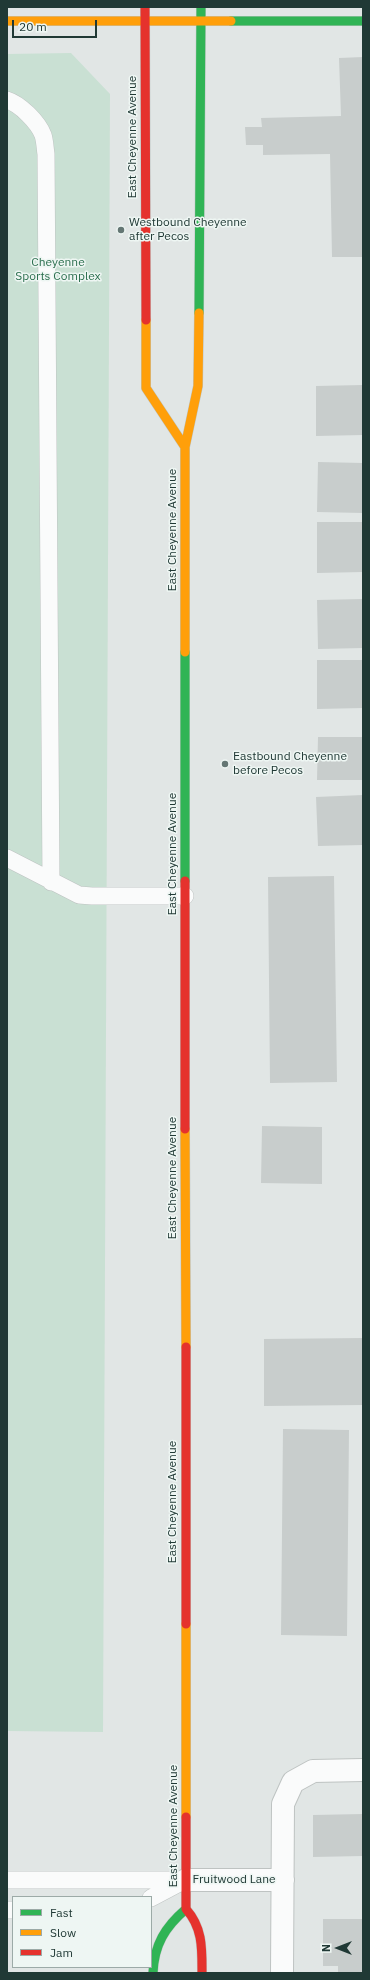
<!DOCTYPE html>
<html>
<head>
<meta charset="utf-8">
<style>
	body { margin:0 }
	#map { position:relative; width:370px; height:1980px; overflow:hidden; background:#e1e6e5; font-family:"IBM Plex Sans",sans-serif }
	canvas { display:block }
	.frame { position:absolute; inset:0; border:8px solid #203935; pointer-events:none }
	.legend { position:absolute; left:12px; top:1896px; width:140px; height:72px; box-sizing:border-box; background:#eef6f3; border:1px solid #9caaa7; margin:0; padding:5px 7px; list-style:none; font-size:12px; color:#203935 }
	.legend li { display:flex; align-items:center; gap:8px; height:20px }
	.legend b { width:20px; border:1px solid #9caaa7 }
	.north { position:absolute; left:318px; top:1928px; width:40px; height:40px; -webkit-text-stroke:3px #eef6f3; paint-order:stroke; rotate:270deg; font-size:11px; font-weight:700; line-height:16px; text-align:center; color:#203935 }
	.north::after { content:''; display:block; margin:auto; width:14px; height:18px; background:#203935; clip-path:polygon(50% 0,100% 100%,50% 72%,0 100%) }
	.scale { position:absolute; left:12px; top:20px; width:85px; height:18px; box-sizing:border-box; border:2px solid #203935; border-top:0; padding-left:5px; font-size:12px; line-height:14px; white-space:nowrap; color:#203935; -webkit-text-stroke:3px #eef6f3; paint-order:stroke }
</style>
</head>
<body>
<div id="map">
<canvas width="370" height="1980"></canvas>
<div class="frame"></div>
<ul class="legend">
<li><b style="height:5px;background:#30b455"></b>Fast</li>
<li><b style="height:5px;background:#ff9f0a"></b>Slow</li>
<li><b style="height:5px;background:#e5322d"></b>Jam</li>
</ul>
<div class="north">N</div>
<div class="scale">20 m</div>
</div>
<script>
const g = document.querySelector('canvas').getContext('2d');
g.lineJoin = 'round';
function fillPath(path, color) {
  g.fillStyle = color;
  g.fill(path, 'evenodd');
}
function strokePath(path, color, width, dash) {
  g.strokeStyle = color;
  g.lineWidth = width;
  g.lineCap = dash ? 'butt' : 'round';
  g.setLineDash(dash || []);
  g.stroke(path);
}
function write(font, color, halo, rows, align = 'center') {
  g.font = font + ' "IBM Plex Sans",sans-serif';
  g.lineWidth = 3;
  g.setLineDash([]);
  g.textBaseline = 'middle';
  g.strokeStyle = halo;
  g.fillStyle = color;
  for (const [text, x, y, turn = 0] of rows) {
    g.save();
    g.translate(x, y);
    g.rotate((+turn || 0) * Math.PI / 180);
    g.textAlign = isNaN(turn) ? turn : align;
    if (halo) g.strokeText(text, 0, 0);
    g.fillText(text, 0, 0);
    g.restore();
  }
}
fillPath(new Path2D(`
	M 71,53 L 110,94 L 103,1732 L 7,1731 L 7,54 Z`), '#c9e0d3');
fillPath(new Path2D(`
	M 363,57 L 363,257 L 332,257 L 330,154 L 263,155 L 263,145 L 246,145 L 245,127 L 262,127 L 261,118 L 341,116 L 339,58 Z
	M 363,385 L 363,435 L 316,436 L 316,386 Z
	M 318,462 L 363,463 L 363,513 L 317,512 Z
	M 317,522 L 363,522 L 363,572 L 317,573 Z
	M 363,599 L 363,648 L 318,649 L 317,600 Z
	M 317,660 L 363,660 L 363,708 L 317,709 Z
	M 318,737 L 363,737 L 363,780 L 317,780 Z
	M 363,795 L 363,845 L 318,846 L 316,797 Z
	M 334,876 L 337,1082 L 270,1083 L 268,877 Z
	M 262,1126 L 322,1127 L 322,1184 L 261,1183 Z
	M 363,1338 L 363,1405 L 264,1406 L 264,1339 Z
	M 283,1429 L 349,1430 L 347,1636 L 281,1635 Z
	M 363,1814 L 363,1856 L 313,1857 L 313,1815 Z
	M 323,1919 L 363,1919 L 363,1973 L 338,1973 L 338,1966 L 323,1966 Z`), '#c8cdcc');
const lane = new Path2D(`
	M 7,100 C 20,104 38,122 43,135 C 45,141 45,148 46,154 L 51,882
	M 7,858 L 79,895 L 92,896 L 185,896
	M 7,1880 L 186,1880
	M 151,1898 L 185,1880
	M 7,1910 L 13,1910`);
const street = new Path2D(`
	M 186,1880 L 283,1880
	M 282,1973 L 283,1804 L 293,1782 L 313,1771 L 363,1770`);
const fast = new Path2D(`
	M 231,21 L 363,21
	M 199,313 L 201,7
	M 185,652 L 185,881
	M 153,1973 C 154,1945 165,1927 186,1909`);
const slow = new Path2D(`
	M 7,21 L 231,21
	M 146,320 L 146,388 L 185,447
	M 185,652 L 185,447 L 198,386 L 199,313
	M 185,1129 L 186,1347
	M 186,1624 L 186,1817`);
const jam = new Path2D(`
	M 145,7 L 146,320
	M 185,881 L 185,1129
	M 186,1347 L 186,1624
	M 186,1817 L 186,1909 C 203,1928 202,1949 202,1973`);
strokePath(lane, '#bec3c2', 18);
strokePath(street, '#bec3c2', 24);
strokePath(fast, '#bdc4c2', 10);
strokePath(slow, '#bdc4c2', 10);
strokePath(jam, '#bdc4c2', 10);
strokePath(lane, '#fafbfb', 17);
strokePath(street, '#fafbfb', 22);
strokePath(fast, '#30b455', 9);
strokePath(slow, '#ff9f0a', 9);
strokePath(jam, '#e5322d', 9);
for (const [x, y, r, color] of [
	[121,230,4,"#647673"],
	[225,764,4,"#647673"]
]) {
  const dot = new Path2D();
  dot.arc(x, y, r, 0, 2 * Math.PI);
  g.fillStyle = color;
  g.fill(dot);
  strokePath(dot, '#eef6f3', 1.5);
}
write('12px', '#203935', '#eef6f3', [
	["East Cheyenne Avenue",133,137,-90],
	["East Cheyenne Avenue",173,530,-90],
	["East Cheyenne Avenue",173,854,-90],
	["East Cheyenne Avenue",173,1178,-90],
	["East Cheyenne Avenue",173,1502,-90],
	["East Cheyenne Avenue",174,1826,-90],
	["Fruitwood Lane",234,1880]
]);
write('12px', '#203935', '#eef6f3', [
	["Westbound Cheyenne",129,223],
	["after Pecos",129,237],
	["Eastbound Cheyenne",233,757],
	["before Pecos",233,771]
], 'left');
write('12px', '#2b6f4e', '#eef6f3', [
	["Cheyenne",58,263],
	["Sports Complex",58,277]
]);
</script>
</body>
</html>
